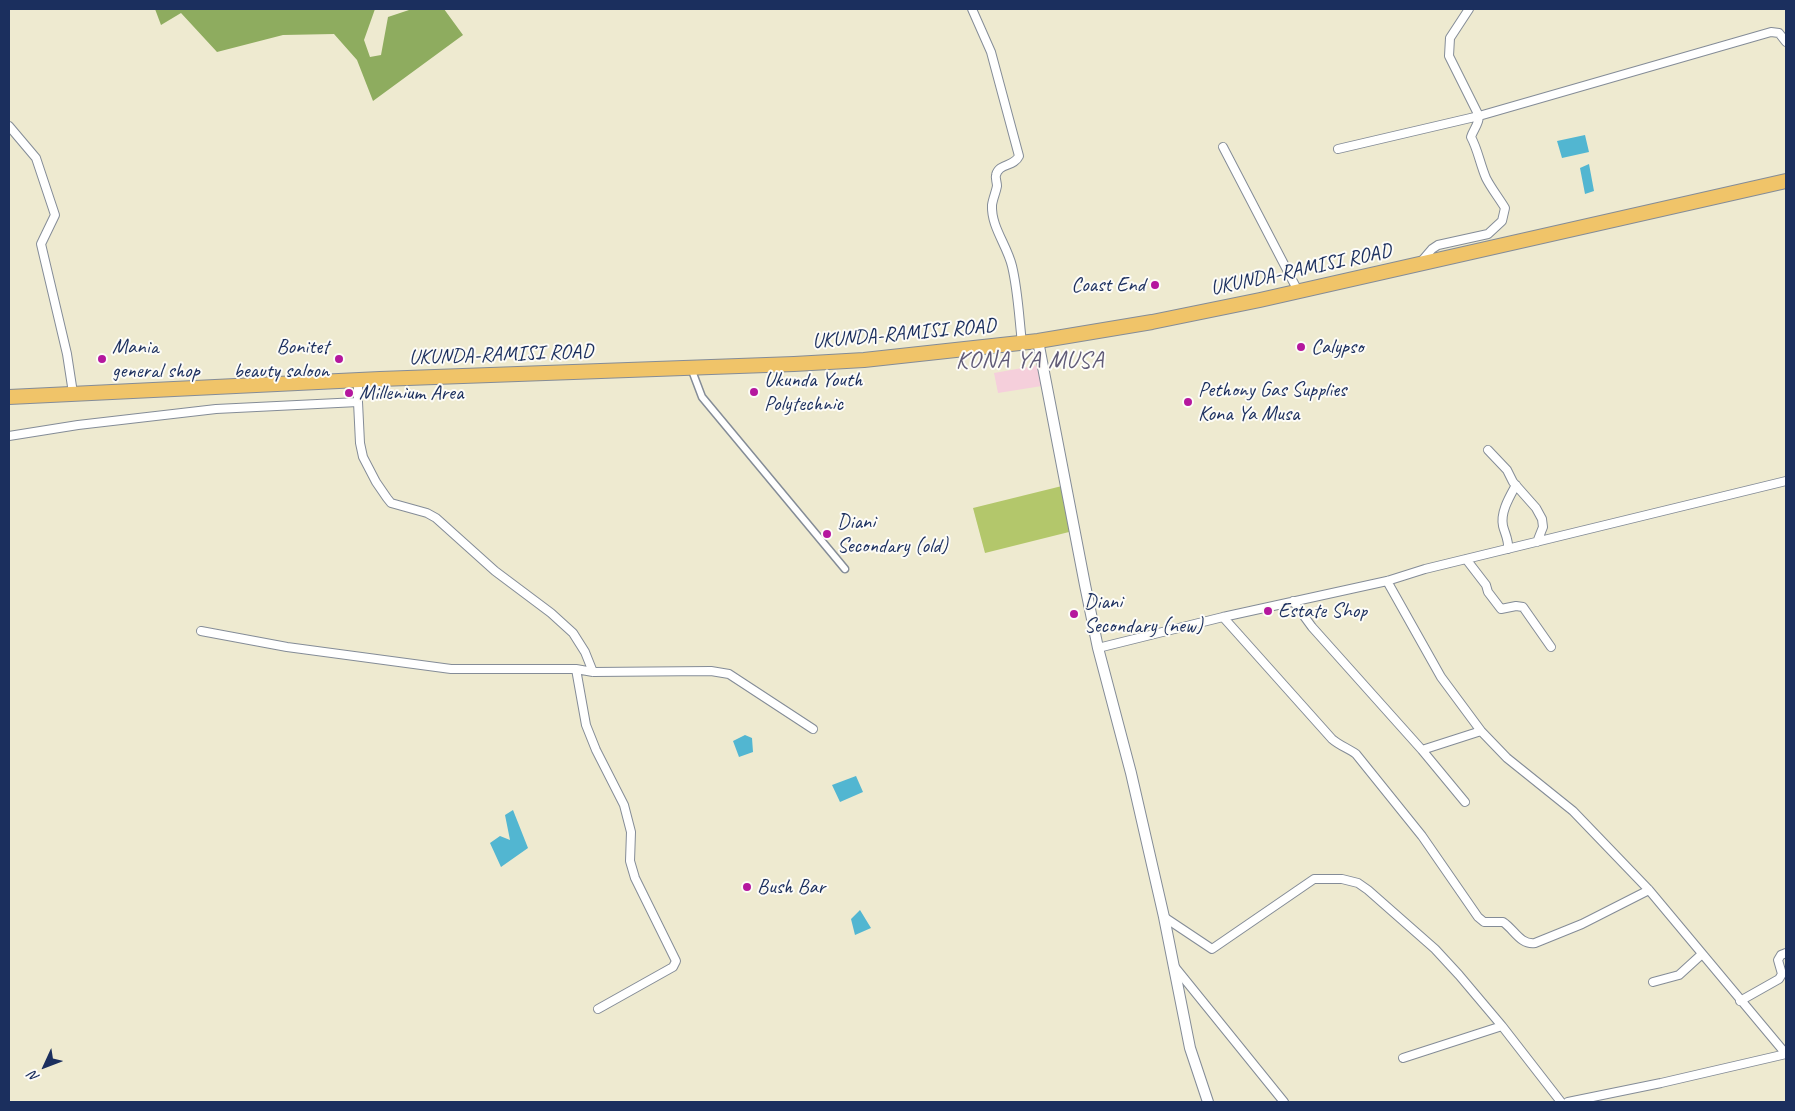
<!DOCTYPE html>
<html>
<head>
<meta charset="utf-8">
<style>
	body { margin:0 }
	#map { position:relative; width:1795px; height:1111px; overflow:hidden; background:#eeead0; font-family:Caveat,sans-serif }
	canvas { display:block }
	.frame { position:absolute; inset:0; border:10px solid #1b2f5e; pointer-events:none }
	.north { position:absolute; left:20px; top:1041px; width:50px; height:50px; -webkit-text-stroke:4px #fdfcf7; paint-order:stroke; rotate:227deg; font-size:14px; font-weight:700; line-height:20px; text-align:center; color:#1b2f5e }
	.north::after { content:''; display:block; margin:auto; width:18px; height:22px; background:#1b2f5e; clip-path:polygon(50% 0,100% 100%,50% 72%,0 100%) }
</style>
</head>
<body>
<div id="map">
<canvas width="1795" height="1111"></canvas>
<div class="frame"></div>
<div class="north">N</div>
</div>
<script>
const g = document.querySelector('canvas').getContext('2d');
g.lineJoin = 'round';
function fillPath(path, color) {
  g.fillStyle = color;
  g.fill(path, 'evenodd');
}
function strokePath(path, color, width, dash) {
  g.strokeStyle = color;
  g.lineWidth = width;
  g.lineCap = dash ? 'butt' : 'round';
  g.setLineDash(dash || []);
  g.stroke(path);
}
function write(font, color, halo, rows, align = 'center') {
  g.font = font + ' Caveat,sans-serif';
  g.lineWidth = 4;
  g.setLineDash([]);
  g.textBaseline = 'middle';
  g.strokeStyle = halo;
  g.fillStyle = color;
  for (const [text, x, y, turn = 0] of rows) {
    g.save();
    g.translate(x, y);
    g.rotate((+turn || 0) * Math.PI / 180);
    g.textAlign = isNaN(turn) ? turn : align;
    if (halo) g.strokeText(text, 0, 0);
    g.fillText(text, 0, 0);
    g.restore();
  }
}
fillPath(new Path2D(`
	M 1039,365 L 1042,386 L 998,393 L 994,373 Z`), '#f5cfdb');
fillPath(new Path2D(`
	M 1062,486 L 1073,531 L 985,553 L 973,508 Z`), '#b3c76b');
fillPath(new Path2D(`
	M 155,9 L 375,9 L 364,40 L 370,57 L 381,55 L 388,17 L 412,9 L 444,9 L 463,35 L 373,101 L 357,60 L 334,34 L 283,35 L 217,52 L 181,13 L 161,25 Z`), '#8eac5f');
fillPath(new Path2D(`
	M 1585,135 L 1589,152 L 1562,158 L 1557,141 Z
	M 1589,164 L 1594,191 L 1585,194 L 1580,168 Z
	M 745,735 L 752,738 L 753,752 L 739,757 L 733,741 Z
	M 856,776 L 863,792 L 840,802 L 832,785 Z
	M 513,810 L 528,848 L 501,867 L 490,843 L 500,836 L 510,840 L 505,815 Z
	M 860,910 L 871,928 L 855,935 L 851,919 Z`), '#52b6d1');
const pedestrian = new Path2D(`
	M 691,368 L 702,397 L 845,569`);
const minor = new Path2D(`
	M 972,9 L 991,52 L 1019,156 C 1014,167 999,163 996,175 C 995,178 997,182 997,186 C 996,192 993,198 992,205 C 991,227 1007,245 1012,266 C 1018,291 1019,317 1022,343
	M 9,126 L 36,158 L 55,215 L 41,244 L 67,354 L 73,393
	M 1223,147 L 1298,291
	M 1338,149 L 1479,116 L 1771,32 L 1779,33 L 1786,42
	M 1420,263 L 1432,249 L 1438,245 L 1488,234 L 1502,221 L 1505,208 C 1499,198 1491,188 1486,178 C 1480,164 1478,150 1471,137 C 1473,130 1479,124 1479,116 L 1449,56 L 1450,38 L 1469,9
	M 358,402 L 360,443 L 363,457 L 376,482 L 387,498 L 391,503 L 427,513 L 436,518 L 495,571 L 551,613 L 573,633 L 585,652 L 593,672
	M 9,436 L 78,425 L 216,409 L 358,402 L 358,381
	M 1488,450 L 1507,470 L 1513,482 L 1536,508 L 1542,519 L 1543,527 L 1537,542
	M 1508,549 C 1509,540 1505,534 1503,526 C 1500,512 1510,496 1516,485
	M 1466,559 L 1486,585 L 1488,592 L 1501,609 L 1516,606 L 1523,607 L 1551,647
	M 1387,581 L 1441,677 L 1481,731 L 1507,758 L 1573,811 L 1649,890 L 1786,1054
	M 1293,601 L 1312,627 L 1422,750 L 1465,802
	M 1223,617 L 1332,739 C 1340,746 1348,748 1356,754 L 1422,836 L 1478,917 L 1484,922 L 1503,922 C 1514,929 1520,945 1535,943 L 1582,924 L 1649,890
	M 201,631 L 287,647 L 451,669 L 576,669 L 593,672 L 711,671 L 729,674 L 813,729
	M 1098,648 L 1223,617 L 1387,581 L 1425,569 L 1786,481
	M 576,669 L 586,725 L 596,750 L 624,805 L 631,832 L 630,861 L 635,878 L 676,961 L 673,967 L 598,1009
	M 1422,750 L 1481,731
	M 1164,917 L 1212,949 L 1314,879 L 1342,879 L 1358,883 L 1368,890 L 1435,949 L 1459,975 L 1502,1026 L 1561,1102
	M 1174,966 L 1284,1102
	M 1653,982 L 1679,975 L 1702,954
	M 1740,1001 L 1779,979 L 1782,974 L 1778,960 L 1781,955 L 1786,953
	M 1403,1058 L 1502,1026
	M 1568,1102 L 1661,1083 L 1786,1054`);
const tertiary = new Path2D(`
	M 1038,341 L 1085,585 L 1098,648 L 1131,773 L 1164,917 L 1190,1048 L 1208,1102`);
const trunk = new Path2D(`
	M 9,397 L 380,379 L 794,364 L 864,360 L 1038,341 L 1152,322 L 1260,300 L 1786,181`);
strokePath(pedestrian, '#848c97', 9);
strokePath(minor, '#848c97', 10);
strokePath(tertiary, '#848c97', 12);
strokePath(trunk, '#848c97', 16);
strokePath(pedestrian, '#fff', 6);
strokePath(minor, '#fff', 8);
strokePath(tertiary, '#fff', 10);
strokePath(trunk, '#f0c469', 14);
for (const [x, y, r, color] of [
	[1155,285,5,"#b5179e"],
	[1301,347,5,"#b5179e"],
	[102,359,5,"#b5179e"],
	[339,359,5,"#b5179e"],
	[754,392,5,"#b5179e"],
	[349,393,5,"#b5179e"],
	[1188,402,5,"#b5179e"],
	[827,534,5,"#b5179e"],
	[1268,611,5,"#b5179e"],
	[1074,614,5,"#b5179e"],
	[747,887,5,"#b5179e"]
]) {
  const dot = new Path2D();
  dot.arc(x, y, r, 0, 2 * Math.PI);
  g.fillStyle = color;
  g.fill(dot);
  strokePath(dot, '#fdfcf7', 2);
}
write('21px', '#1b2f5e', '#fdfcf7', [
	["UKUNDA-RAMISI ROAD",1301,270,-12],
	["UKUNDA-RAMISI ROAD",904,334,-5],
	["UKUNDA-RAMISI ROAD",501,355,-2]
]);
write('21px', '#1b2f5e', '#fdfcf7', [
	["Coast End",1145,285,"right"],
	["Mania",112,347],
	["general shop",112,371],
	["Bonitet",329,347,"right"],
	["beauty saloon",329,371,"right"],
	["Calypso",1311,347],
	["Ukunda Youth",764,380],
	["Polytechnic",764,404],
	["Pethony Gas Supplies",1198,390],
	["Kona Ya Musa",1198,414],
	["Millenium Area",359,393],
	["Diani",837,522],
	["Secondary (old)",837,546],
	["Diani",1084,602],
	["Secondary (new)",1084,626],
	["Estate Shop",1278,611],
	["Bush Bar",757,887]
], 'left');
g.letterSpacing = '1px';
write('24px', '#605b78', '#fdfcf7', [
	["KONA YA MUSA",1030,361]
]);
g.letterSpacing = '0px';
</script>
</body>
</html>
